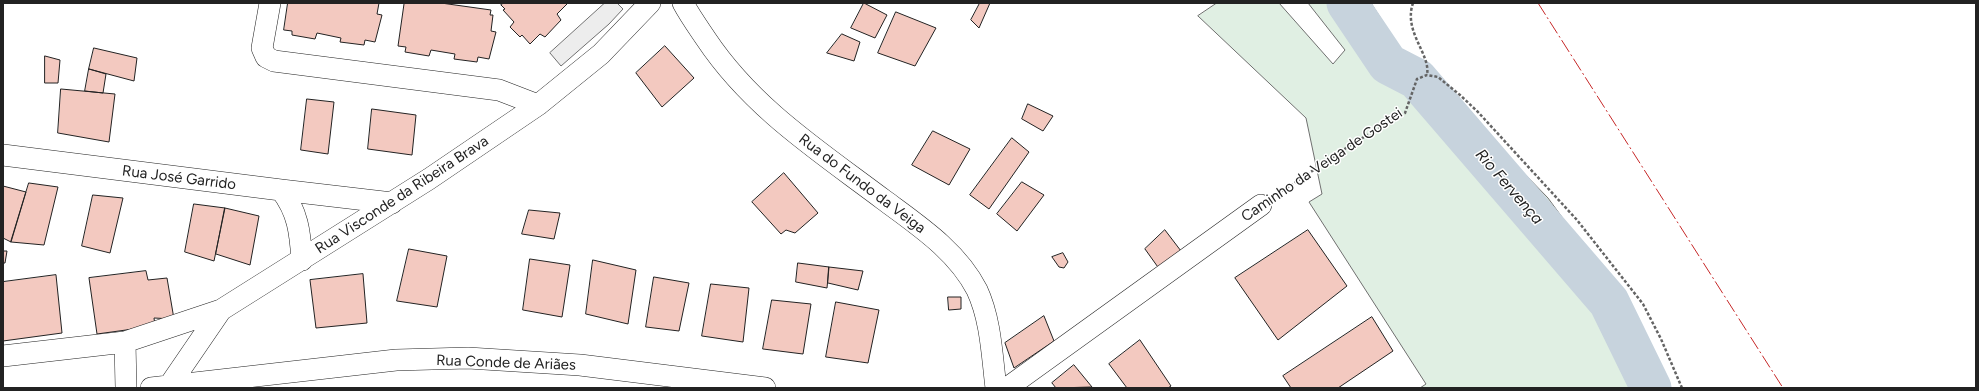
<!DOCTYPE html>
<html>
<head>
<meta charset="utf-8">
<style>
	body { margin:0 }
	#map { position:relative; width:1979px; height:391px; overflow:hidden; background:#fff; font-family:Figtree,sans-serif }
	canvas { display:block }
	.frame { position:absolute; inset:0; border:4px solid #222; pointer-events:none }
</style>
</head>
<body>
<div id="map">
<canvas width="1979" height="391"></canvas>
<div class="frame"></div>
</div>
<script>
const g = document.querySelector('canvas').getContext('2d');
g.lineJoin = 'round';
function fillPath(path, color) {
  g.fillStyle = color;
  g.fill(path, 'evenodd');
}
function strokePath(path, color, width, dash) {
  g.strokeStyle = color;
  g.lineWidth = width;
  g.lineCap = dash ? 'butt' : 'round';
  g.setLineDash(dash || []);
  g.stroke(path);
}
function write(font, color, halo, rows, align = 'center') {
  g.font = font + ' Figtree,sans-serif';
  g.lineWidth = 3;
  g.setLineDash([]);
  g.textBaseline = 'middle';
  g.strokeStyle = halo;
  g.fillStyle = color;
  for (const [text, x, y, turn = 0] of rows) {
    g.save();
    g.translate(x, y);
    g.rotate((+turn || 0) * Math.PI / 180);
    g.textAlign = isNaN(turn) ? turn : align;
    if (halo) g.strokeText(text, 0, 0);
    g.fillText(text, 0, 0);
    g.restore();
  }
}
const green = new Path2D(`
	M 1217,3 L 1279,3 L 1333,64 L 1345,50 L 1308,3 L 1371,3 L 1401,50 L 1452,99 L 1548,198 L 1639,322 L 1666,388 L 1420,388 L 1426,384 L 1309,202 L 1322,194 L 1306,118 L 1198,16 Z`);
fillPath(green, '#e0efe3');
strokePath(green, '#6f6f6f', 1);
const parking = new Path2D(`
	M 605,3 L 617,3 L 623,9 L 609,24 L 561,66 L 550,53 Z`);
fillPath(parking, '#ededed');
strokePath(parking, '#6f6f6f', 1);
strokePath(new Path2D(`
	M 1347,3 L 1388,64 L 1417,79 L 1609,302 L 1651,388`), '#c7d3dd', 41);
const building = new Path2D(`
	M 288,3 L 379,3 L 377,14 L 382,15 L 375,42 L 365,40 L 364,45 L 340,42 L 341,38 L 317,33 L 315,39 L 292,35 L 292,31 L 284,30 Z
	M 407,3 L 441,3 L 491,10 L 490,15 L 493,15 L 491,31 L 496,32 L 489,59 L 478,57 L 477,62 L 454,59 L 455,54 L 431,50 L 429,56 L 405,52 L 406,47 L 398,46 L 404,4 Z
	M 504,3 L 568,3 L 557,14 L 561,20 L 545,37 L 540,34 L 530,44 L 522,35 L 520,37 L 510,27 L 514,22 L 503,10 L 505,9 L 501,5 Z
	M 864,3 L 887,15 L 875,38 L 851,28 Z
	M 980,3 L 990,3 L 979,28 L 971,20 Z
	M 896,12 L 936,28 L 915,66 L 878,53 Z
	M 842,34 L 860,42 L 854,61 L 827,53 Z
	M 665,46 L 694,78 L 662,107 L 636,73 Z
	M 94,48 L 137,58 L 134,81 L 89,69 Z
	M 45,56 L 60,60 L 58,83 L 45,83 Z
	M 89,69 L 106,74 L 103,93 L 85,91 Z
	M 61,89 L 115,94 L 109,142 L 58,133 Z
	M 307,99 L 334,102 L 328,154 L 301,150 Z
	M 1028,104 L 1053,116 L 1043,131 L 1022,119 Z
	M 372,109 L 416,115 L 412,155 L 368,149 Z
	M 933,131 L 970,149 L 949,185 L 912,165 Z
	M 1012,138 L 1029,152 L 989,209 L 970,195 Z
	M 784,173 L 818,213 L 795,233 L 786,230 L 781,234 L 752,202 Z
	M 1022,182 L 1044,195 L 1017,231 L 997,214 Z
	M 29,183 L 58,187 L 44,245 L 11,242 Z
	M 3,186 L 26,192 L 11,242 L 3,238 Z
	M 93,195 L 123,198 L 110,253 L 82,246 Z
	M 194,204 L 225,208 L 214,261 L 185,252 Z
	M 225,208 L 259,216 L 250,265 L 216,254 Z
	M 529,210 L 560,213 L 554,239 L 522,234 Z
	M 1165,230 L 1181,251 L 1160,270 L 1145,249 Z
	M 1308,230 L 1347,286 L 1278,340 L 1235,278 Z
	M 409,249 L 447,256 L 437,307 L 397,301 Z
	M 3,251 L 7,251 L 5,263 L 3,263 Z
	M 1063,253 L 1068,262 L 1064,268 L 1059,267 L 1052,257 Z
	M 530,259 L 570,265 L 562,317 L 523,310 Z
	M 593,260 L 636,270 L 628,324 L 586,314 Z
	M 798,263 L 829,267 L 827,288 L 796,282 Z
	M 829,267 L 863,271 L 858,290 L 828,283 Z
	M 146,271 L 148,280 L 167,278 L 174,319 L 154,318 L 155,326 L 97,334 L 89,278 Z
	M 363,274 L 367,323 L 316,328 L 310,280 Z
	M 56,275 L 62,333 L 3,341 L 3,282 Z
	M 654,277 L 689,283 L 679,331 L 646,327 Z
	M 711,284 L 749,288 L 743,342 L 702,336 Z
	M 948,297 L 961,297 L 961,309 L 949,310 Z
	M 772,300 L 811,304 L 803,354 L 763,349 Z
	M 836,302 L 879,310 L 868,363 L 826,357 Z
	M 1044,316 L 1054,341 L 1014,368 L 1005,343 Z
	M 1372,317 L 1393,351 L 1338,388 L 1291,388 L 1283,376 Z
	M 1140,340 L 1171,386 L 1168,388 L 1127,388 L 1109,364 Z
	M 1074,365 L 1092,387 L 1056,388 L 1052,383 Z`);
fillPath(building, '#f3c9c0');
strokePath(building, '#222', 1);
const minor = new Path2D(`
	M 270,3 L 262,48 L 266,57 L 274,61 L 499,90 L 538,105
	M 683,3 C 690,16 698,27 706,39 C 752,108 819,151 884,200 C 919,226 957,251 977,290 C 991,320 992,356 996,388
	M 3,155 L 281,190 C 298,212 300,232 302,260
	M 281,190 L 392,203
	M 125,342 L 126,388
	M 3,356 L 125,342 L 221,310 L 429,179 L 538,105 L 601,54 L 650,3
	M 169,386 L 221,310
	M 151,388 L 396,360 L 468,358 L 580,365 L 765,388
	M 1007,388 L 1261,205`);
strokePath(minor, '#222', 22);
strokePath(new Path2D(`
	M 1413,3 C 1403,32 1431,54 1427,75
	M 1278,194 L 1352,144 L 1405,113 L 1417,79 L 1427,75 L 1438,77 L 1460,95 L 1478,112 L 1577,220 L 1643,304 L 1661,339 L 1682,388`), '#646464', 2.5, [3, 2]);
strokePath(minor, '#fff', 21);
strokePath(new Path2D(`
	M 1538,3 L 1783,388`), '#c62828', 1, [14, 3, 2, 3]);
write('15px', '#222', '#fff', [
	["Caminho da Veiga de Gostei",1322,165,-34],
	["Rua José Garrido",179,178,7],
	["Rua do Fundo da Veiga",862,184,37],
	["Rua Visconde da Ribeira Brava",402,195,-33],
	["Rua Conde de Ariães",506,363,2]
]);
write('italic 16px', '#222', '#fff', [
	["Rio Fervença",1509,187,49]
]);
</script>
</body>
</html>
